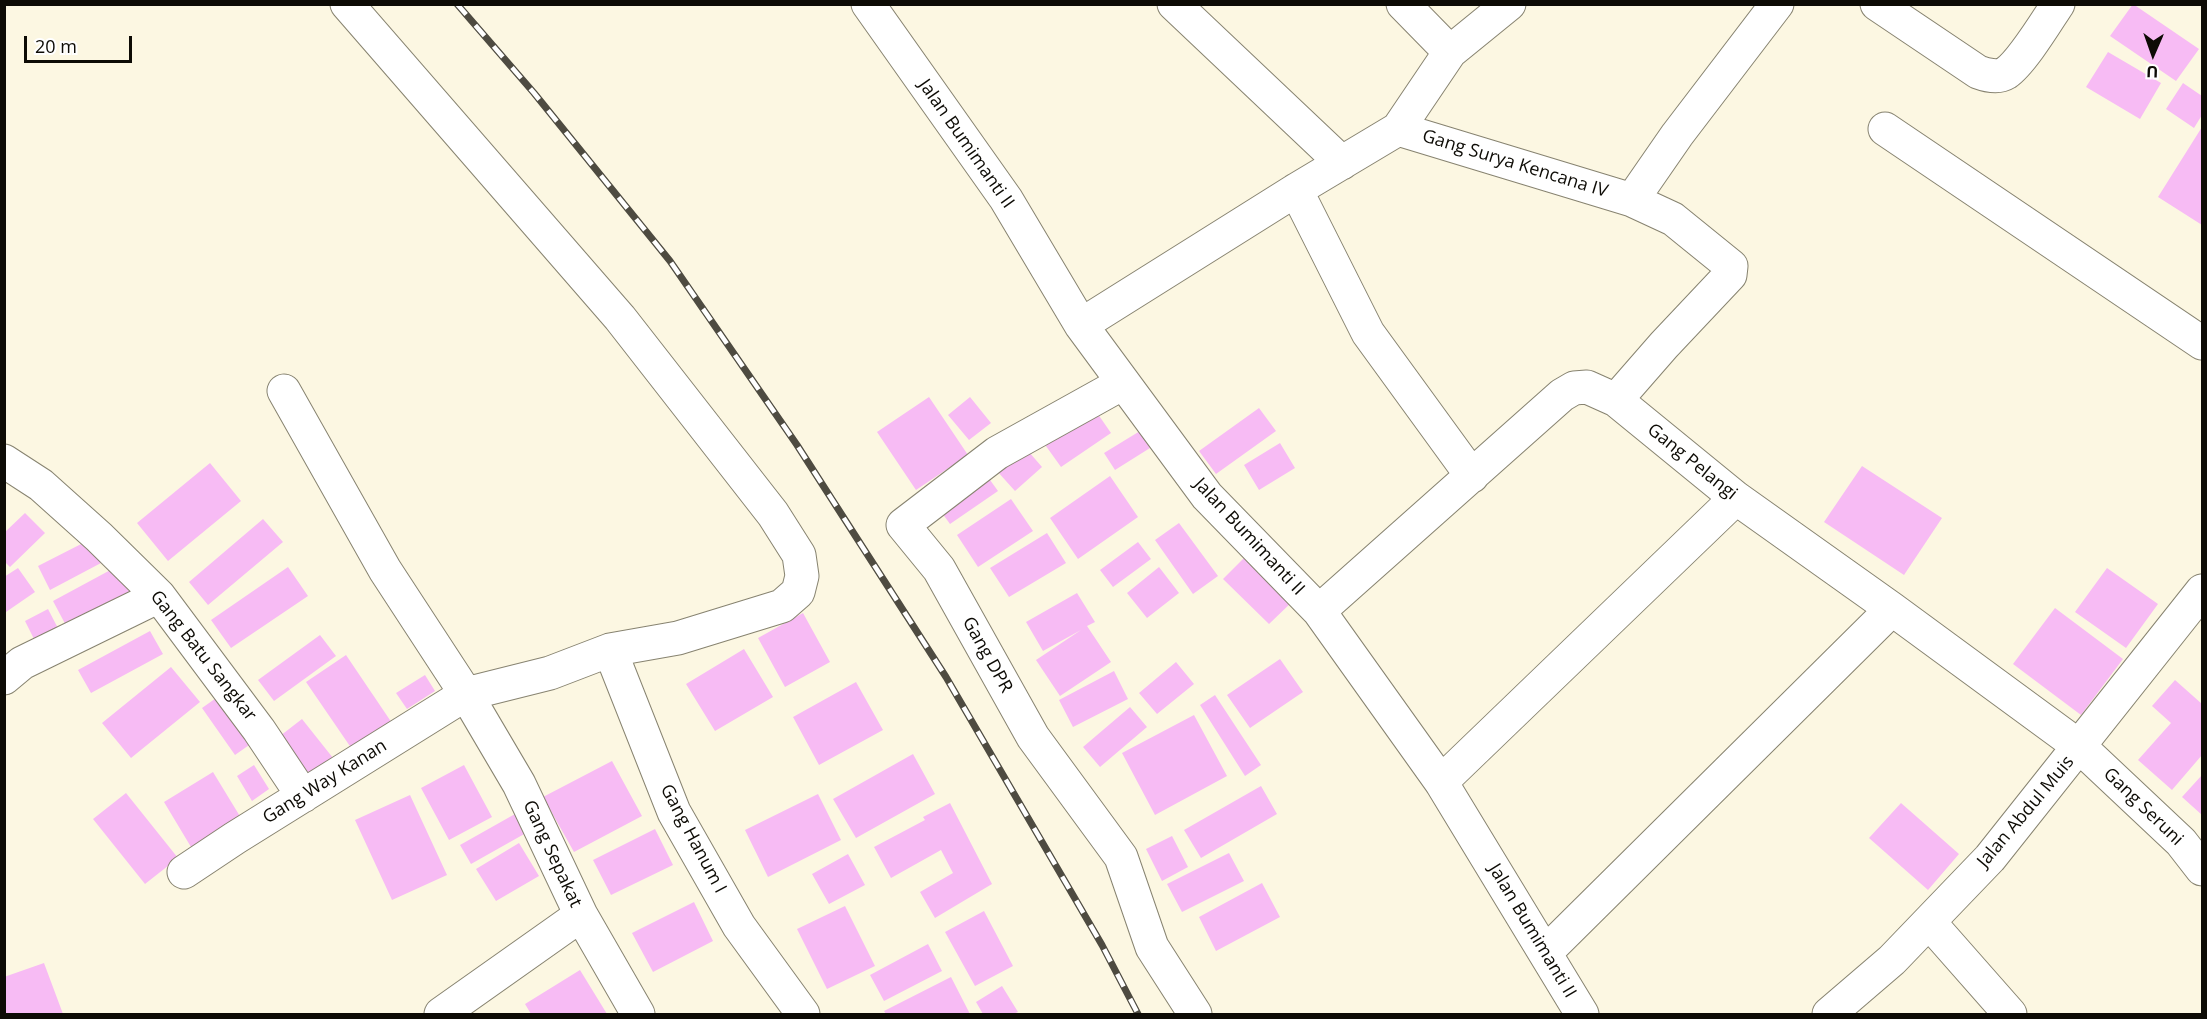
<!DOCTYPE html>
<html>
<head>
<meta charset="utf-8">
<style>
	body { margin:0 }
	#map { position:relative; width:2207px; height:1019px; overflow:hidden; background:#fcf7e2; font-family:"Open Sans",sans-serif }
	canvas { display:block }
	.frame { position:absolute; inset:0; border:6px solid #0d0b05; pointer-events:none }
	.north { position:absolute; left:2123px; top:24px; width:60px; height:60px; -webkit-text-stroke:4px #fff; paint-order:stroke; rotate:182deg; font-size:16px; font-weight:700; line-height:24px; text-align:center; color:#0d0b05 }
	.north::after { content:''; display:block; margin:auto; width:21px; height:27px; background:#0d0b05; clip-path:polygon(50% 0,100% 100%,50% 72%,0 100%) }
	.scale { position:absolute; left:24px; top:36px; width:108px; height:27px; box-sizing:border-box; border:3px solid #0d0b05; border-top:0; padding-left:8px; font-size:18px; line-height:21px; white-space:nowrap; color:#0d0b05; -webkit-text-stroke:4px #fff; paint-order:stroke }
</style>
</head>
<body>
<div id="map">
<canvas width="2207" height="1019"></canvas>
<div class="frame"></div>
<div class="north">U</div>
<div class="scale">20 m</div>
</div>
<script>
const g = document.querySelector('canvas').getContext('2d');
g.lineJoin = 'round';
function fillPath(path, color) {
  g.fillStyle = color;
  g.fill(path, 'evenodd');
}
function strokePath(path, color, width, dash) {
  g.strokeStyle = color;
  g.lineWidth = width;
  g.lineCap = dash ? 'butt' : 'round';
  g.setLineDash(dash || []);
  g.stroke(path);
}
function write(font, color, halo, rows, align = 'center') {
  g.font = font + ' "Open Sans",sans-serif';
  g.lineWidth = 6;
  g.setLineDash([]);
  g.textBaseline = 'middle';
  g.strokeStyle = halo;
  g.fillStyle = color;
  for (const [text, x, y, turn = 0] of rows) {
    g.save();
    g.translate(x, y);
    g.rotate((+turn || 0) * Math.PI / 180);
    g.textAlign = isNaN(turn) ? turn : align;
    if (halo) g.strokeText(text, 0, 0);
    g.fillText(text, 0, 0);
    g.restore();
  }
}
fillPath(new Path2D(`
	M 2133,4 L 2199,49 L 2176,81 L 2110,36 Z
	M 2108,52 L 2161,83 L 2140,119 L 2086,87 Z
	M 2183,83 L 2202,96 L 2202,115 L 2194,128 L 2166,109 Z
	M 2202,127 L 2202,225 L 2158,197 Z
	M 1084,394 L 1111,433 L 1061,467 L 1033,428 Z
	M 929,397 L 968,455 L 916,490 L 877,432 Z
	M 970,397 L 991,423 L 969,440 L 948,415 Z
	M 1259,408 L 1276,431 L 1216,474 L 1199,451 Z
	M 1140,431 L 1150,448 L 1115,470 L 1104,453 Z
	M 1016,437 L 1042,467 L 1015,491 L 988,461 Z
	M 1280,443 L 1295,468 L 1259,490 L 1244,465 Z
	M 977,462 L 998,491 L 950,524 L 929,495 Z
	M 210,463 L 241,501 L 168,561 L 137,523 Z
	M 1862,466 L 1942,518 L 1904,575 L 1824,522 Z
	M 1110,476 L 1138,517 L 1078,559 L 1050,518 Z
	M 1011,499 L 1033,531 L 978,567 L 957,535 Z
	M 25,513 L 45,533 L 10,567 L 4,561 L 4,533 Z
	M 263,519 L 283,542 L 208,605 L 189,582 Z
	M 1179,523 L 1218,576 L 1193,594 L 1155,540 Z
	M 1047,533 L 1066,563 L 1009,597 L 990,568 Z
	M 89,540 L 101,563 L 50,590 L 38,566 Z
	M 1138,542 L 1151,559 L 1113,587 L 1100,570 Z
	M 1248,554 L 1294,600 L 1269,624 L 1223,579 Z
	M 116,567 L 133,599 L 70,633 L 53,601 Z
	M 288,567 L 308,596 L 231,648 L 211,620 Z
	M 1159,567 L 1179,593 L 1147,618 L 1127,593 Z
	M 18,568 L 35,592 L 6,612 L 4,577 Z
	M 2107,568 L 2158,604 L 2126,648 L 2075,612 Z
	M 1077,593 L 1095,622 L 1087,626 L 1111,662 L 1060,696 L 1036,660 L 1081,630 L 1043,651 L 1026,622 Z
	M 2055,608 L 2123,659 L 2081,715 L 2013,664 Z
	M 48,609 L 62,636 L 39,649 L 25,621 Z
	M 803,613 L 830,662 L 785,687 L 758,638 Z
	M 150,631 L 163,654 L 91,693 L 78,670 Z
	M 320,635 L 336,656 L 274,701 L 258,680 Z
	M 744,649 L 773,697 L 715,731 L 686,684 Z
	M 346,655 L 396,729 L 356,755 L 306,682 Z
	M 1280,659 L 1303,692 L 1250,728 L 1227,695 Z
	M 1176,662 L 1194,684 L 1157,714 L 1139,693 Z
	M 171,667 L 200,702 L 131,758 L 102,723 Z
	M 1114,671 L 1128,699 L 1073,727 L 1059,700 Z
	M 425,675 L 435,691 L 407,709 L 396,693 Z
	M 2175,680 L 2202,704 L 2202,755 L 2172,790 L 2138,760 L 2171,723 L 2152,706 Z
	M 856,682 L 883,730 L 819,765 L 793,717 Z
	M 1215,695 L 1261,765 L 1245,776 L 1200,705 Z
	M 219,696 L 252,743 L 235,755 L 202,708 Z
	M 1130,707 L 1147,727 L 1100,767 L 1083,747 Z
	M 1194,715 L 1227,776 L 1155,815 L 1122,753 Z
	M 302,719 L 333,758 L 310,775 L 280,736 Z
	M 913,754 L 935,794 L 856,838 L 833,799 Z
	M 612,761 L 642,816 L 574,852 L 543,797 Z
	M 254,765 L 269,789 L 252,801 L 237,776 Z
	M 464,765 L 492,817 L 449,840 L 421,788 Z
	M 213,772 L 241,818 L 191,847 L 164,802 Z
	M 2202,775 L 2202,815 L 2182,797 Z
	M 1261,786 L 1277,814 L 1201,858 L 1184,830 Z
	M 126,793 L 178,858 L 145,884 L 93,819 Z
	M 818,794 L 841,840 L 768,877 L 745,830 Z
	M 410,795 L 447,875 L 392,900 L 355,820 Z
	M 950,803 L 992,884 L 935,918 L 920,892 L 953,873 L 941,850 L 891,878 L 874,847 L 925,820 L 923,817 Z
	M 1901,803 L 1959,854 L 1928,890 L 1869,838 Z
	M 515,814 L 526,833 L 471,864 L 460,845 Z
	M 655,829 L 673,865 L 611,895 L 593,860 Z
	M 1172,836 L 1188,867 L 1162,881 L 1146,849 Z
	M 519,843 L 539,876 L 496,901 L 476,869 Z
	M 1229,853 L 1244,881 L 1182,912 L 1167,884 Z
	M 848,854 L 865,885 L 829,904 L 812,874 Z
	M 1262,883 L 1280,917 L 1216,951 L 1199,917 Z
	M 694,902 L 713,941 L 653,972 L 632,933 Z
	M 845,906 L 875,966 L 827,989 L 797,929 Z
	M 984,911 L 1013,966 L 975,986 L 945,932 Z
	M 928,944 L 942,971 L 884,1001 L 870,975 Z
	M 44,963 L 63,1014 L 4,1014 L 4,977 Z
	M 580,970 L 607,1014 L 531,1014 L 525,1004 Z
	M 951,977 L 970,1014 L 886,1014 L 884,1011 Z
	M 1002,986 L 1018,1012 L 1013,1014 L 983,1014 L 976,1002 Z`), '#f7bbf4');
const street = new Path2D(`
	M 868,4 L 1006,199 L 1081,325 L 1207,496 L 1319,611 L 1441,782 L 1582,1014
	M 1174,4 L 1342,163
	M 1403,4 L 1450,52
	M 1877,4 L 1978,72 C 1986,75 1998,78 2006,73 C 2022,62 2046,22 2058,4
	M 1398,129 L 1632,200 L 1673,219 L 1731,266 L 1730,275 L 1664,345 L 1616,400
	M 1885,129 L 2202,343
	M 1296,190 L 1368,333 L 1472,476
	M 1632,200 L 1677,135 L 1777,4
	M 1081,325 L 1296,190 L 1398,129 L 1450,52 L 1509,4
	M 1123,383 L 997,453 L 903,525 L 939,569 L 1033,737 L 1121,857 L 1152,947 L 1195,1014
	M 284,391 L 385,570 L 466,694 L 519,784 L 581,915 L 638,1014
	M 4,461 L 41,485 L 99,537 L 159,596 L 259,730 L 303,796
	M 1319,611 L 1562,395 L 1574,388 L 1587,387 L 1616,400 L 1736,498 L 1892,609 L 2080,747 L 2181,842 L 2202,869
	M 610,650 L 674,812 L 739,926 L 803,1014
	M 4,678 L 22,663 L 159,596
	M 1441,782 L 1736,498
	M 184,872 L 235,838 L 466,694 L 550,673 L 610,650 L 678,638 L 782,606 L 798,592 L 802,576 L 799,555 L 773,514 L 620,318 L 347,4
	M 1929,922 L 2010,1014
	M 1545,953 L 1892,609
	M 441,1014 L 581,915
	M 1829,1014 L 1892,960 L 1990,858 L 2202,591`);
strokePath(street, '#878370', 35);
strokePath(street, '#fff', 33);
const rail = new Path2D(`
	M 457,4 L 534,93 L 670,261 L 797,445 L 946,677 L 1102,945 L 1138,1014`);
strokePath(rail, '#4e4b41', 7);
strokePath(rail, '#fff', 4.5, [14]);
write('18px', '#0d0b05', '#fff', [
	["Jalan Bumimanti II",966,144,55],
	["Gang Surya Kencana IV",1515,164,17],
	["Gang Pelangi",1692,462,39],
	["Jalan Bumimanti II",1249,537,47],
	["Gang DPR",987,655,61],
	["Gang Batu Sangkar",203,656,52],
	["Gang Way Kanan",325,782,-32],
	["Gang Seruni",2143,807,44],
	["Jalan Abdul Muis",2026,812,-50],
	["Gang Hanum I",693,839,62],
	["Gang Sepakat",552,854,65],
	["Jalan Bumimanti II",1532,931,59]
]);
</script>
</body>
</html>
